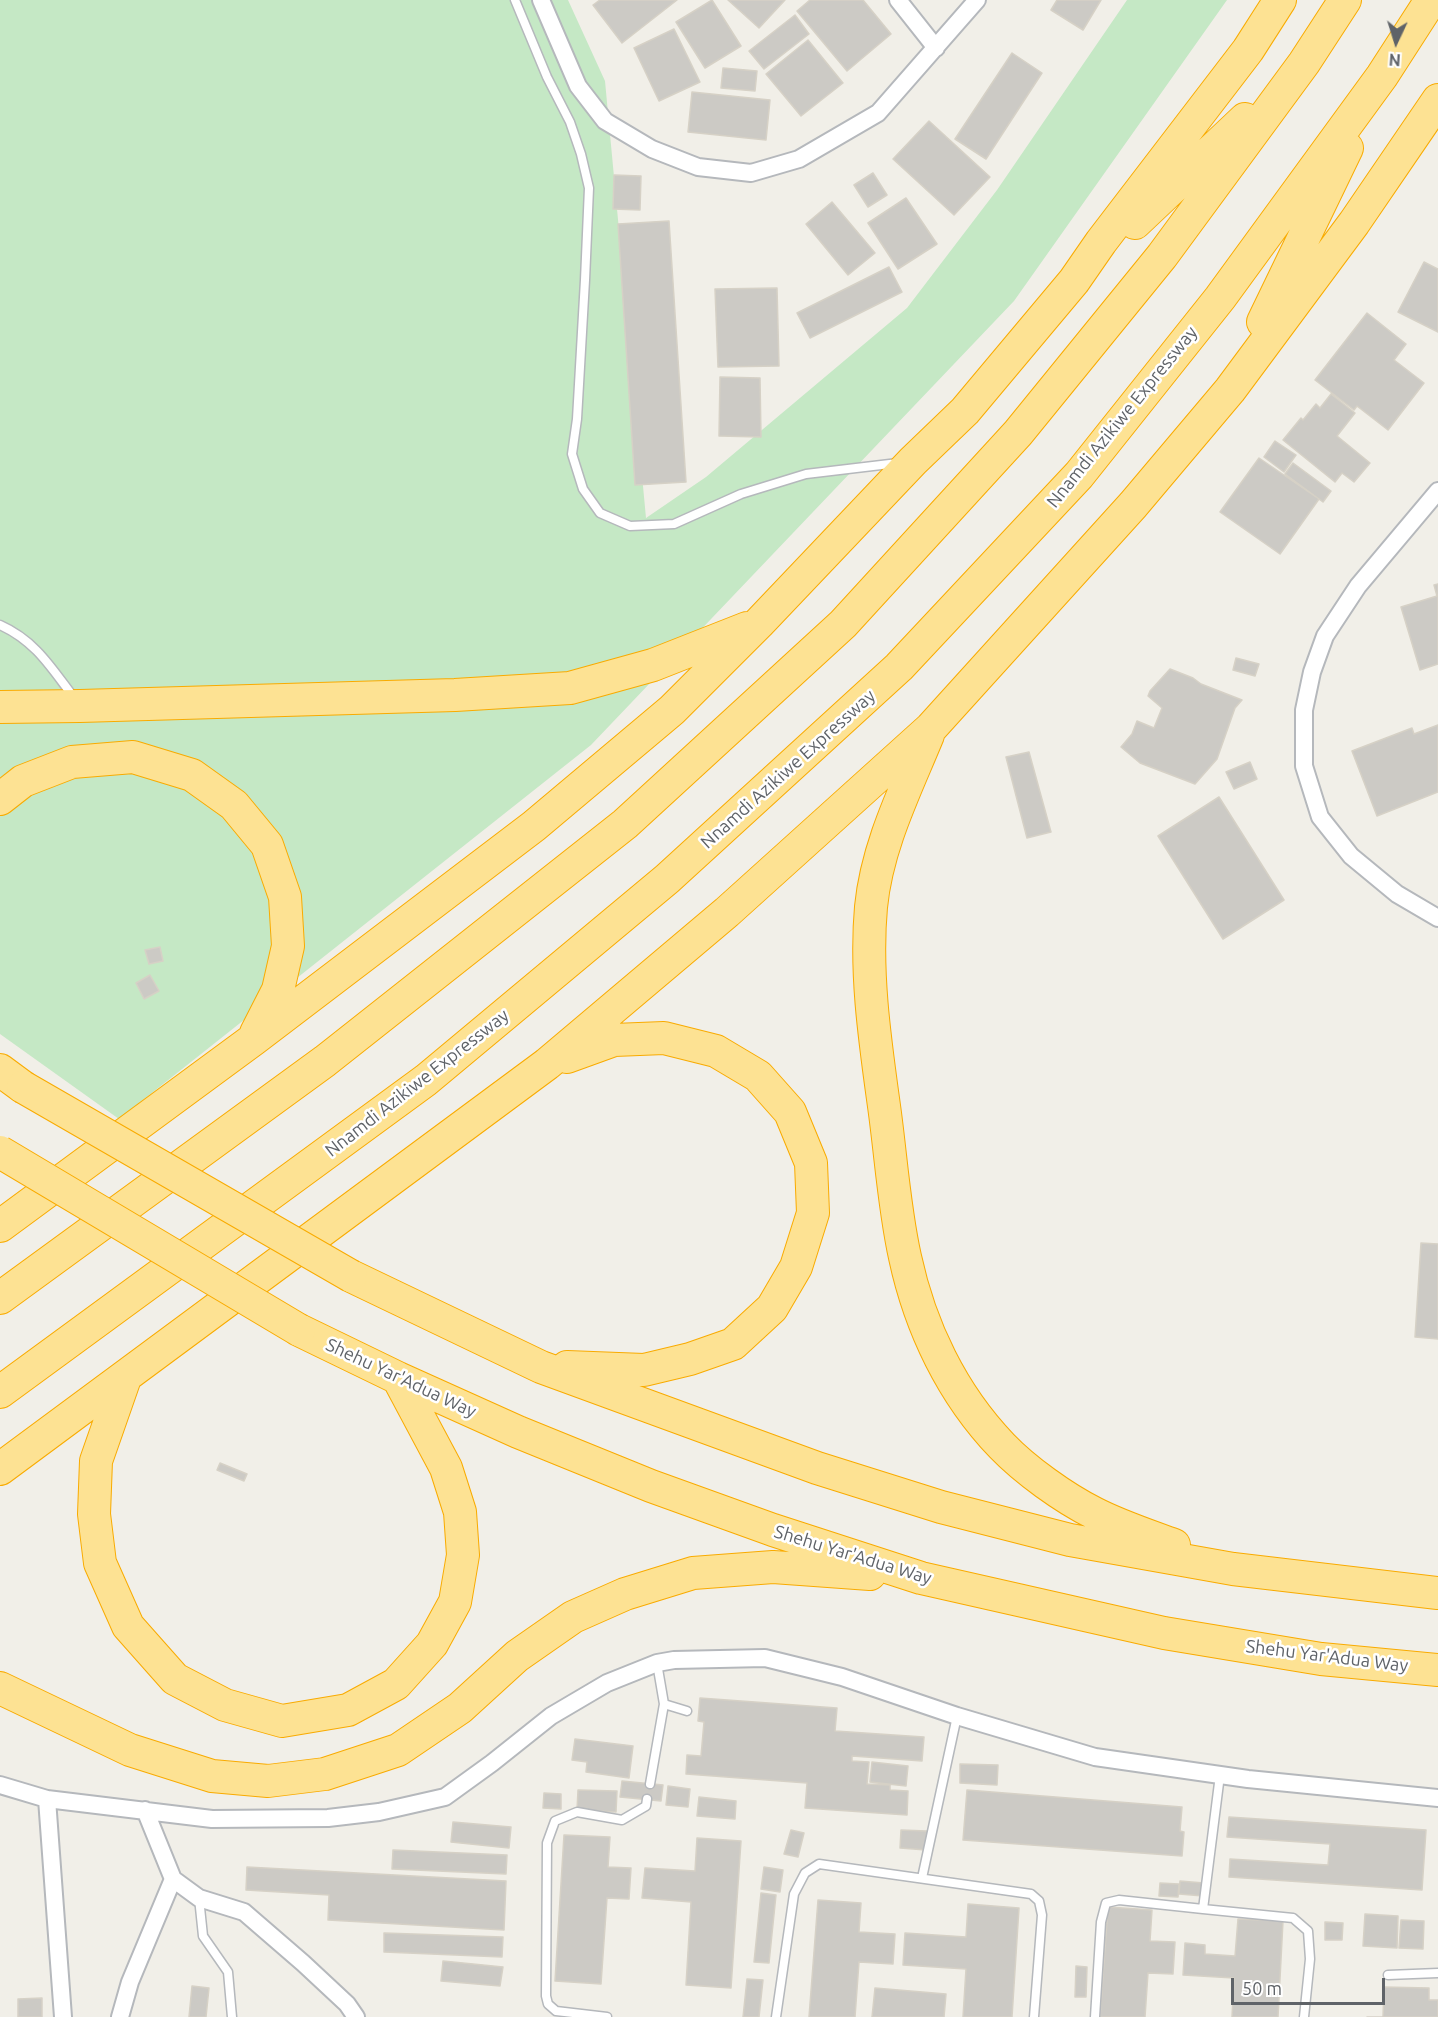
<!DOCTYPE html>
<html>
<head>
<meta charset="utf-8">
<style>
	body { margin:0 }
	#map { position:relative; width:1438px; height:2017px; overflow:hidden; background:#f1efe8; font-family:Ubuntu,sans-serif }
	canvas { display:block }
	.north { position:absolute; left:1366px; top:12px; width:60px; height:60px; -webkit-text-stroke:4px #fff; paint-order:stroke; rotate:184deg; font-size:16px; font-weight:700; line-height:24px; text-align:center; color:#5f6368 }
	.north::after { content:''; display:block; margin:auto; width:21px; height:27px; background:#5f6368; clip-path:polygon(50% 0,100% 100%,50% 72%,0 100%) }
	.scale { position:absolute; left:1231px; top:1978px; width:154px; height:27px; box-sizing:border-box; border:3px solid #5f6368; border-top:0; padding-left:8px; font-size:18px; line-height:21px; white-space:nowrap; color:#5f6368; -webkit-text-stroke:4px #fff; paint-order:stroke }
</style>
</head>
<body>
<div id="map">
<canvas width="1438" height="2017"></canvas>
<div class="north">N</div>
<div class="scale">50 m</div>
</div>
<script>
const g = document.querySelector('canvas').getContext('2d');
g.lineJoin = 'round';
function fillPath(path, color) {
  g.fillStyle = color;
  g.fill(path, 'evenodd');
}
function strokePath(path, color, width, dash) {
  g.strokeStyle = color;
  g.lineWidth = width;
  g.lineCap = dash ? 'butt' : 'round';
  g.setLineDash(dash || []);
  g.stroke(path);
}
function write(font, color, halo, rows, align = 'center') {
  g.font = font + ' Ubuntu,sans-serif';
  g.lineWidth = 5;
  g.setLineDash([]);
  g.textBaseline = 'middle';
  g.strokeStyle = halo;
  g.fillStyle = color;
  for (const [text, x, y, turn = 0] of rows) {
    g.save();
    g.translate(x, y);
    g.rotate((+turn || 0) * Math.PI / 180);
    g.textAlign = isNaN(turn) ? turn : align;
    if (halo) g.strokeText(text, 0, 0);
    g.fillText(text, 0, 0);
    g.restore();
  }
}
fillPath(new Path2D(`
	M 0,0 L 568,0 L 605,81 L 646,518 L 706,477 L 907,308 L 997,190 L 1127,0 L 1227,0 L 1014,301 L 591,745 L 119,1119 L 0,1034 Z`), '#c5e8c5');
const building = new Path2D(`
	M 600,0 L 677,0 L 622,43 L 593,5 Z
	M 712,0 L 741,46 L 705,68 L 676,22 Z
	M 728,0 L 785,0 L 759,28 Z
	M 810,0 L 863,0 L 891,34 L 847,71 L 797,11 Z
	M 1057,0 L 1101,0 L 1083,30 L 1051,10 Z
	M 795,15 L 809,34 L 764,69 L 749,51 Z
	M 674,29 L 700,82 L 659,101 L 634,48 Z
	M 808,40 L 843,83 L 801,116 L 766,74 Z
	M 1012,53 L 1042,73 L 986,159 L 955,139 Z
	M 723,68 L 757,71 L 755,91 L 721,88 Z
	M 692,92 L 770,100 L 766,140 L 688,132 Z
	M 929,121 L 990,177 L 954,215 L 893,159 Z
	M 873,173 L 887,195 L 868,207 L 854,185 Z
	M 614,175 L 641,176 L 640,210 L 613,209 Z
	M 906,198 L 937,244 L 898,269 L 868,223 Z
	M 832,202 L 875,253 L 848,275 L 806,224 Z
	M 669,221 L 686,482 L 635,485 L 618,224 Z
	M 1424,262 L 1438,269 L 1438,332 L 1398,312 Z
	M 889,267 L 902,292 L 810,338 L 797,313 Z
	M 777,288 L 779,366 L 718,367 L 715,289 Z
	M 1367,313 L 1406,344 L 1394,360 L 1424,383 L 1388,430 L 1357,406 L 1354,410 L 1315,380 Z
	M 720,377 L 760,378 L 761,437 L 719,436 Z
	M 1331,394 L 1355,413 L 1337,436 L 1370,463 L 1354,482 L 1342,473 L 1335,482 L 1283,440 L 1301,418 L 1303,420 L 1316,404 L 1320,408 Z
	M 1275,441 L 1296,455 L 1284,472 L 1264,457 Z
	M 1259,458 L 1319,499 L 1280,554 L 1220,512 Z
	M 1293,463 L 1331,491 L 1323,502 L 1285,474 Z
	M 1438,584 L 1438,664 L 1420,670 L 1401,607 L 1437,596 L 1434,585 Z
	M 1236,658 L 1259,664 L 1255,676 L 1233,670 Z
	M 1170,669 L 1193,678 L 1201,684 L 1242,700 L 1235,708 L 1217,759 L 1195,784 L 1140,763 L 1121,747 L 1132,734 L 1137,721 L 1154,728 L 1162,708 L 1148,696 L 1150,691 Z
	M 1438,725 L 1438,792 L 1377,816 L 1352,751 L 1412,728 L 1414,734 Z
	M 1029,752 L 1051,832 L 1027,838 L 1006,757 Z
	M 1250,762 L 1257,779 L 1234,789 L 1226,772 Z
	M 1219,797 L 1284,900 L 1223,939 L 1158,836 Z
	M 160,947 L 163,961 L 149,964 L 145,950 Z
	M 150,975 L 159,991 L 144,999 L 136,983 Z
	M 1421,1243 L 1438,1244 L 1438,1339 L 1415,1337 Z
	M 220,1463 L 247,1474 L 244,1481 L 217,1470 Z
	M 700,1698 L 837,1708 L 835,1731 L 924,1737 L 922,1761 L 852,1756 L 852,1761 L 869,1762 L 867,1784 L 890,1785 L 890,1790 L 908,1791 L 907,1815 L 805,1808 L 807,1783 L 686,1774 L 687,1755 L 701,1756 L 704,1722 L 698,1721 Z
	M 575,1739 L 633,1746 L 629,1778 L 586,1772 L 587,1762 L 572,1760 Z
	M 872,1762 L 908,1766 L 906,1786 L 870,1782 Z
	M 960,1764 L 998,1765 L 997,1785 L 960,1783 Z
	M 622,1781 L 663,1785 L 661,1801 L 620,1797 Z
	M 668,1786 L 690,1789 L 688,1807 L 666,1805 Z
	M 578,1790 L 617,1791 L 616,1812 L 577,1810 Z
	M 967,1790 L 1182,1807 L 1180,1831 L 1184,1832 L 1182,1856 L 963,1840 Z
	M 544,1793 L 561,1794 L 561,1809 L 543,1808 Z
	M 699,1797 L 736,1801 L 735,1819 L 697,1816 Z
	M 1229,1817 L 1426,1830 L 1422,1890 L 1229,1877 L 1230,1859 L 1328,1865 L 1330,1844 L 1227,1837 Z
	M 453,1822 L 511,1827 L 509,1848 L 451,1842 Z
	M 791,1830 L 804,1833 L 798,1857 L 784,1854 Z
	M 901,1830 L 927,1831 L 926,1850 L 900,1848 Z
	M 564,1835 L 610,1837 L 608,1867 L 631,1868 L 629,1899 L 607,1898 L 601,1984 L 555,1981 Z
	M 697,1838 L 741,1841 L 731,1988 L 686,1985 L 691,1902 L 642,1898 L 645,1868 L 695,1871 Z
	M 393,1850 L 507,1855 L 506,1874 L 392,1869 Z
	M 247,1867 L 506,1881 L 504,1930 L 328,1920 L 329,1895 L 246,1890 Z
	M 764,1867 L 783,1870 L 780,1892 L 761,1889 Z
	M 1180,1881 L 1204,1883 L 1203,1896 L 1179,1894 Z
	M 1160,1883 L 1179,1884 L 1178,1897 L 1159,1896 Z
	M 761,1893 L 776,1895 L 769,1963 L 754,1962 Z
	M 818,1900 L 861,1903 L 859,1932 L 895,1934 L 893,1964 L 859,1962 L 855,2017 L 809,2017 Z
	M 968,1904 L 1019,1908 L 1012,2017 L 963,2017 L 966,1969 L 903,1965 L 905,1933 L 966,1937 Z
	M 1108,1907 L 1152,1910 L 1150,1941 L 1175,1942 L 1173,1974 L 1148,1973 L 1145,2017 L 1100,2017 Z
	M 1365,1914 L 1398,1916 L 1397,1948 L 1363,1946 Z
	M 1238,1919 L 1283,1921 L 1278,2017 L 1232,2017 L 1234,1978 L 1183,1975 L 1185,1943 L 1205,1945 L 1205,1954 L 1235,1956 Z
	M 1401,1920 L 1424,1921 L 1423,1949 L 1399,1948 Z
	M 1325,1922 L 1343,1923 L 1342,1940 L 1325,1940 Z
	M 384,1933 L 503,1937 L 502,1957 L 384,1952 Z
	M 443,1961 L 503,1967 L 500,1986 L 441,1981 Z
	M 1076,1966 L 1087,1967 L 1086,1997 L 1075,1997 Z
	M 747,1979 L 763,1980 L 759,2017 L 743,2017 Z
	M 192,1986 L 209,1988 L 206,2017 L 189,2017 Z
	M 1384,1987 L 1429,1988 L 1429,2000 L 1438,2000 L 1438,2017 L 1367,2017 L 1383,2017 Z
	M 875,1988 L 946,1994 L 944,2017 L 872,2017 Z
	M 42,1998 L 42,2017 L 18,2017 L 18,1999 Z`);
fillPath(building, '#cccac5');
strokePath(building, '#d6d1c6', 1.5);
const lane = new Path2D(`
	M 515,0 L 547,77 L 570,122 L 581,154 L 589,188 L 585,280 L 577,419 L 572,454 L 583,489 L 600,513 L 630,526 L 674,524 L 741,494 L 806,474 L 898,463
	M 0,625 C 36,641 52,669 75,699
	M 664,1704 L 687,1711
	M 650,1784 L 664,1704 L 657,1663
	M 922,1878 L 957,1716
	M 199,1898 L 203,1936 L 228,1972 L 232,2017
	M 1203,1909 L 1293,1918 L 1308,1931 L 1310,1959 L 1304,2017
	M 1388,1975 L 1438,1973
	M 607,2017 L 556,2011 L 548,2004 L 546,1996 L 547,1843 L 555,1821 L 577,1812 L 622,1820 L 646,1806 L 647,1799
	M 776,2017 L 794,1894 L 805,1873 L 819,1864 L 1031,1894 L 1039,1901 L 1042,1915 L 1034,2017
	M 1095,2017 L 1101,1922 L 1106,1903 L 1119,1900 L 1203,1909 L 1220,1775`);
const street = new Path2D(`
	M 541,0 L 578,86 L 605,121 L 652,149 L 698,167 L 751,173 L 799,159 L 878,113 L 977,0
	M 898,0 L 936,48
	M 1438,491 L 1358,586 L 1325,636 L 1312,672 L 1304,710 L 1304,766 L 1320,817 L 1351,856 L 1397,894 L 1438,918
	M 0,1785 L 47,1799 L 212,1819 L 328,1818 L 379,1812 L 445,1797 L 492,1763 L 551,1716 L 607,1683 L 657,1663 L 674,1660 L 765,1658 L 842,1677 L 957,1716 L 1095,1757 L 1248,1779 L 1438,1798
	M 47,1799 L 63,2017
	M 145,1810 L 173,1879 L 199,1898 L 244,1912 L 303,1963 L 347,2004 L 356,2017
	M 120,2017 L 130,1982 L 173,1879`);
const highway = new Path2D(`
	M 1135,223 L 1245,119
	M 1263,322 L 1347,148
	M 0,707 L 80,706 L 455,695 L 570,688 L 653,665 L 747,628
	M 928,735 C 905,791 877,846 871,907 C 865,973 875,1041 884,1106 C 891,1156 894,1208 905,1257 C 920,1327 952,1394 1002,1446 C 1025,1470 1064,1498 1094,1513 C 1119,1526 1147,1535 1174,1545
	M 0,799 L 23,781 L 72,762 L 133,757 L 192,775 L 234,805 L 267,845 L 285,897 L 288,946 L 278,990 L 256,1033
	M 0,1070 L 23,1087
	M 0,1226 L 254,1039 L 534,826 L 672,710 L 759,623 L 913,461 L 965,411 L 1074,281 L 1101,242 L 1248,50 L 1280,0
	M 351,1276 L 541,1367 L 817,1468 L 941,1507 L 1070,1540 L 1233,1569 L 1438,1593
	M 0,1298 L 325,1061 L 625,824 L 843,624 L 1018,433 L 1162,256 L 1304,63 L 1345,0
	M 299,1330 L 398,1378 L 518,1432 L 651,1486 L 773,1530 L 921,1578 L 1164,1633 L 1321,1659 L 1438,1670
	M 567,1367 L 644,1370 L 690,1359 L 733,1344 L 772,1308 L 796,1267 L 813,1213 L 811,1163 L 790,1112 L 758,1076 L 716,1051 L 664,1038 L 614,1040 L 567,1057
	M 125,1378 L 96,1461 L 94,1514 L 100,1563 L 128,1626 L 175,1679 L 225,1705 L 282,1721 L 348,1710 L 396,1684 L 432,1644 L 455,1602 L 463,1555 L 460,1512 L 446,1468 L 398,1378
	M 0,1392 L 426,1080 L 667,879 L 899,667 L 1079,475 L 1220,298 L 1382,76 L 1431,0
	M 0,1469 L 547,1064 L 727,912 L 931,728 L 1133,505 L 1230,390 L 1354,223 L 1438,100
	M 0,1688 L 130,1750 L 212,1776 L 268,1781 L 325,1774 L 398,1750 L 460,1708 L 517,1656 L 573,1617 L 625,1594 L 693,1573 L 773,1567 L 870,1574`);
strokePath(lane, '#b5b8bc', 11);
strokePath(street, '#b5b8bc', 20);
strokePath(highway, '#f9ab00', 34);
strokePath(lane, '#fff', 8);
strokePath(street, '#fff', 16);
strokePath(highway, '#fde293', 32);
const highwayBridge = new Path2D(`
	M 23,1087 L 351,1276
	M 0,1152 L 299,1330`);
strokePath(highwayBridge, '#f9ab00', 34, []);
strokePath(highwayBridge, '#fde293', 32);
write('18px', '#5f6368', '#fff', [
	["Nnamdi Azikiwe Expressway",1122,417,-51],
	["Nnamdi Azikiwe Expressway",788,769,-42],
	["Nnamdi Azikiwe Expressway",417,1083,-38],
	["Shehu Yar'Adua Way",401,1378,25],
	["Shehu Yar'Adua Way",853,1555,17],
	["Shehu Yar'Adua Way",1327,1656,7]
]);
</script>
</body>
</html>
